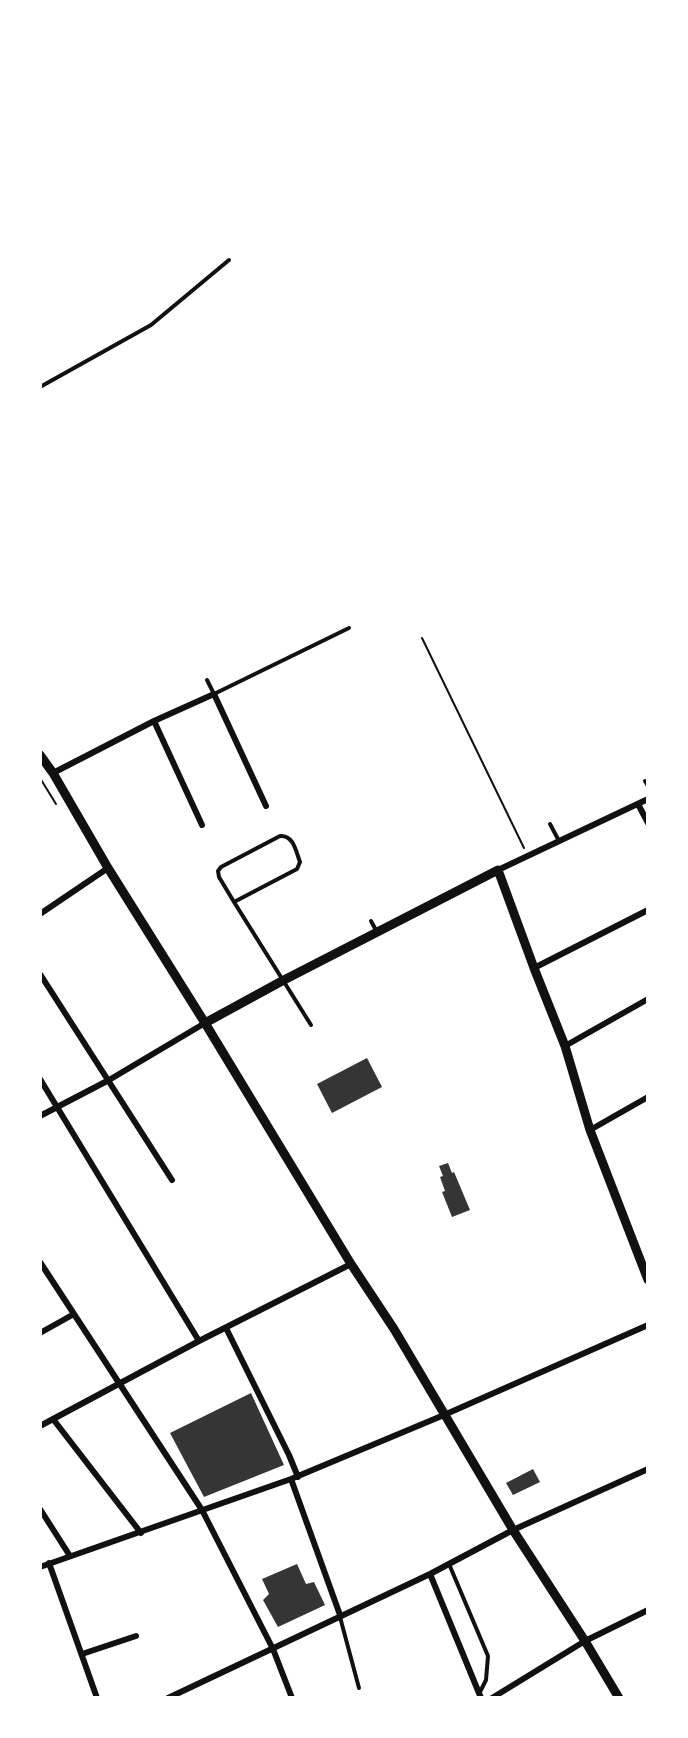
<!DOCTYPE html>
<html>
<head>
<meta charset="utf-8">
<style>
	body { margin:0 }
	#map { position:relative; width:688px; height:1738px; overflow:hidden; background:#fff; font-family:"Golos Text",sans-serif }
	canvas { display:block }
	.frame { position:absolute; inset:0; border:42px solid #fff; pointer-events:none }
</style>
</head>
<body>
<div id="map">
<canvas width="688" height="1738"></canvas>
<div class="frame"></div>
</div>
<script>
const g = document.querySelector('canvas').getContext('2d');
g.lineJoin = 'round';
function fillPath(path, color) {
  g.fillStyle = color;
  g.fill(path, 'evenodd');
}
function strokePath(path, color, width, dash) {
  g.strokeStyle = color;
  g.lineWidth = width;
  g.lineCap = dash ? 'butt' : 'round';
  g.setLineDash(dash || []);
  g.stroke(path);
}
fillPath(new Path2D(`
	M 367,1058 L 382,1087 L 332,1113 L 317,1084 Z
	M 448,1163 L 452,1173 L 454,1172 L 470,1210 L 452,1217 L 442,1192 L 445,1191 L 440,1177 L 443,1176 L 439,1166 Z
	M 251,1393 L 284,1465 L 204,1497 L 170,1433 Z
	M 533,1469 L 540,1482 L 513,1495 L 506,1483 Z
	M 297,1564 L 306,1584 L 314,1582 L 325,1605 L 278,1627 L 263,1600 L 269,1594 L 262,1579 Z`), '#353535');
strokePath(new Path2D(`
	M 422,638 L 524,848
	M 40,778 L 56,804`), '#111', 2);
strokePath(new Path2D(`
	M 40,387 L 151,325 L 229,260
	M 207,680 L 214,694 L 349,628
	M 645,781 L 648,786
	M 550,824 L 559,841
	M 234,902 L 297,869 L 300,862 C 296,852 294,835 280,836 L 221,867 L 218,871 L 219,877 L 234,902 L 311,1025
	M 371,921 L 377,932
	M 449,1564 L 488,1656 L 486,1680 L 479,1694
	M 340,1617 L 359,1688`), '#111', 4);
strokePath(new Path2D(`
	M 154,721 L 202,825
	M 53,773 L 154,721 L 214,694 L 266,806
	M 638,804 L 648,823
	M 498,870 L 648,799
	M 40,914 L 108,868
	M 534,968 L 648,910
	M 40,974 L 172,1180
	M 565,1046 L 648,999
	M 40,1079 L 199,1341
	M 40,1116 L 109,1080 L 205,1023
	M 590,1130 L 648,1097
	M 40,1262 L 202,1510 L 273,1649 L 292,1698
	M 226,1328 L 289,1455 L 298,1477
	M 40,1333 L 74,1314
	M 53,1419 L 141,1533
	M 40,1426 L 199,1341 L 351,1264
	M 291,1479 L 340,1615
	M 40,1509 L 70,1556
	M 49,1563 L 97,1698
	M 40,1567 L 291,1479 L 444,1415 L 648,1325
	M 430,1574 L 481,1698
	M 82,1654 L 136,1636
	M 168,1698 L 430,1574 L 513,1530 L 648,1469
	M 492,1698 L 585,1641 L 648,1610`), '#111', 6);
strokePath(new Path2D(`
	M 40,755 L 53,773 L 108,868 L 205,1023 L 351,1264 L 394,1329 L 513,1530 L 585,1641 L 619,1698
	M 205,1023 L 282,981 L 498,870 L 534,968 L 565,1046 L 590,1130 L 648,1280`), '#111', 9);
</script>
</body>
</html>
